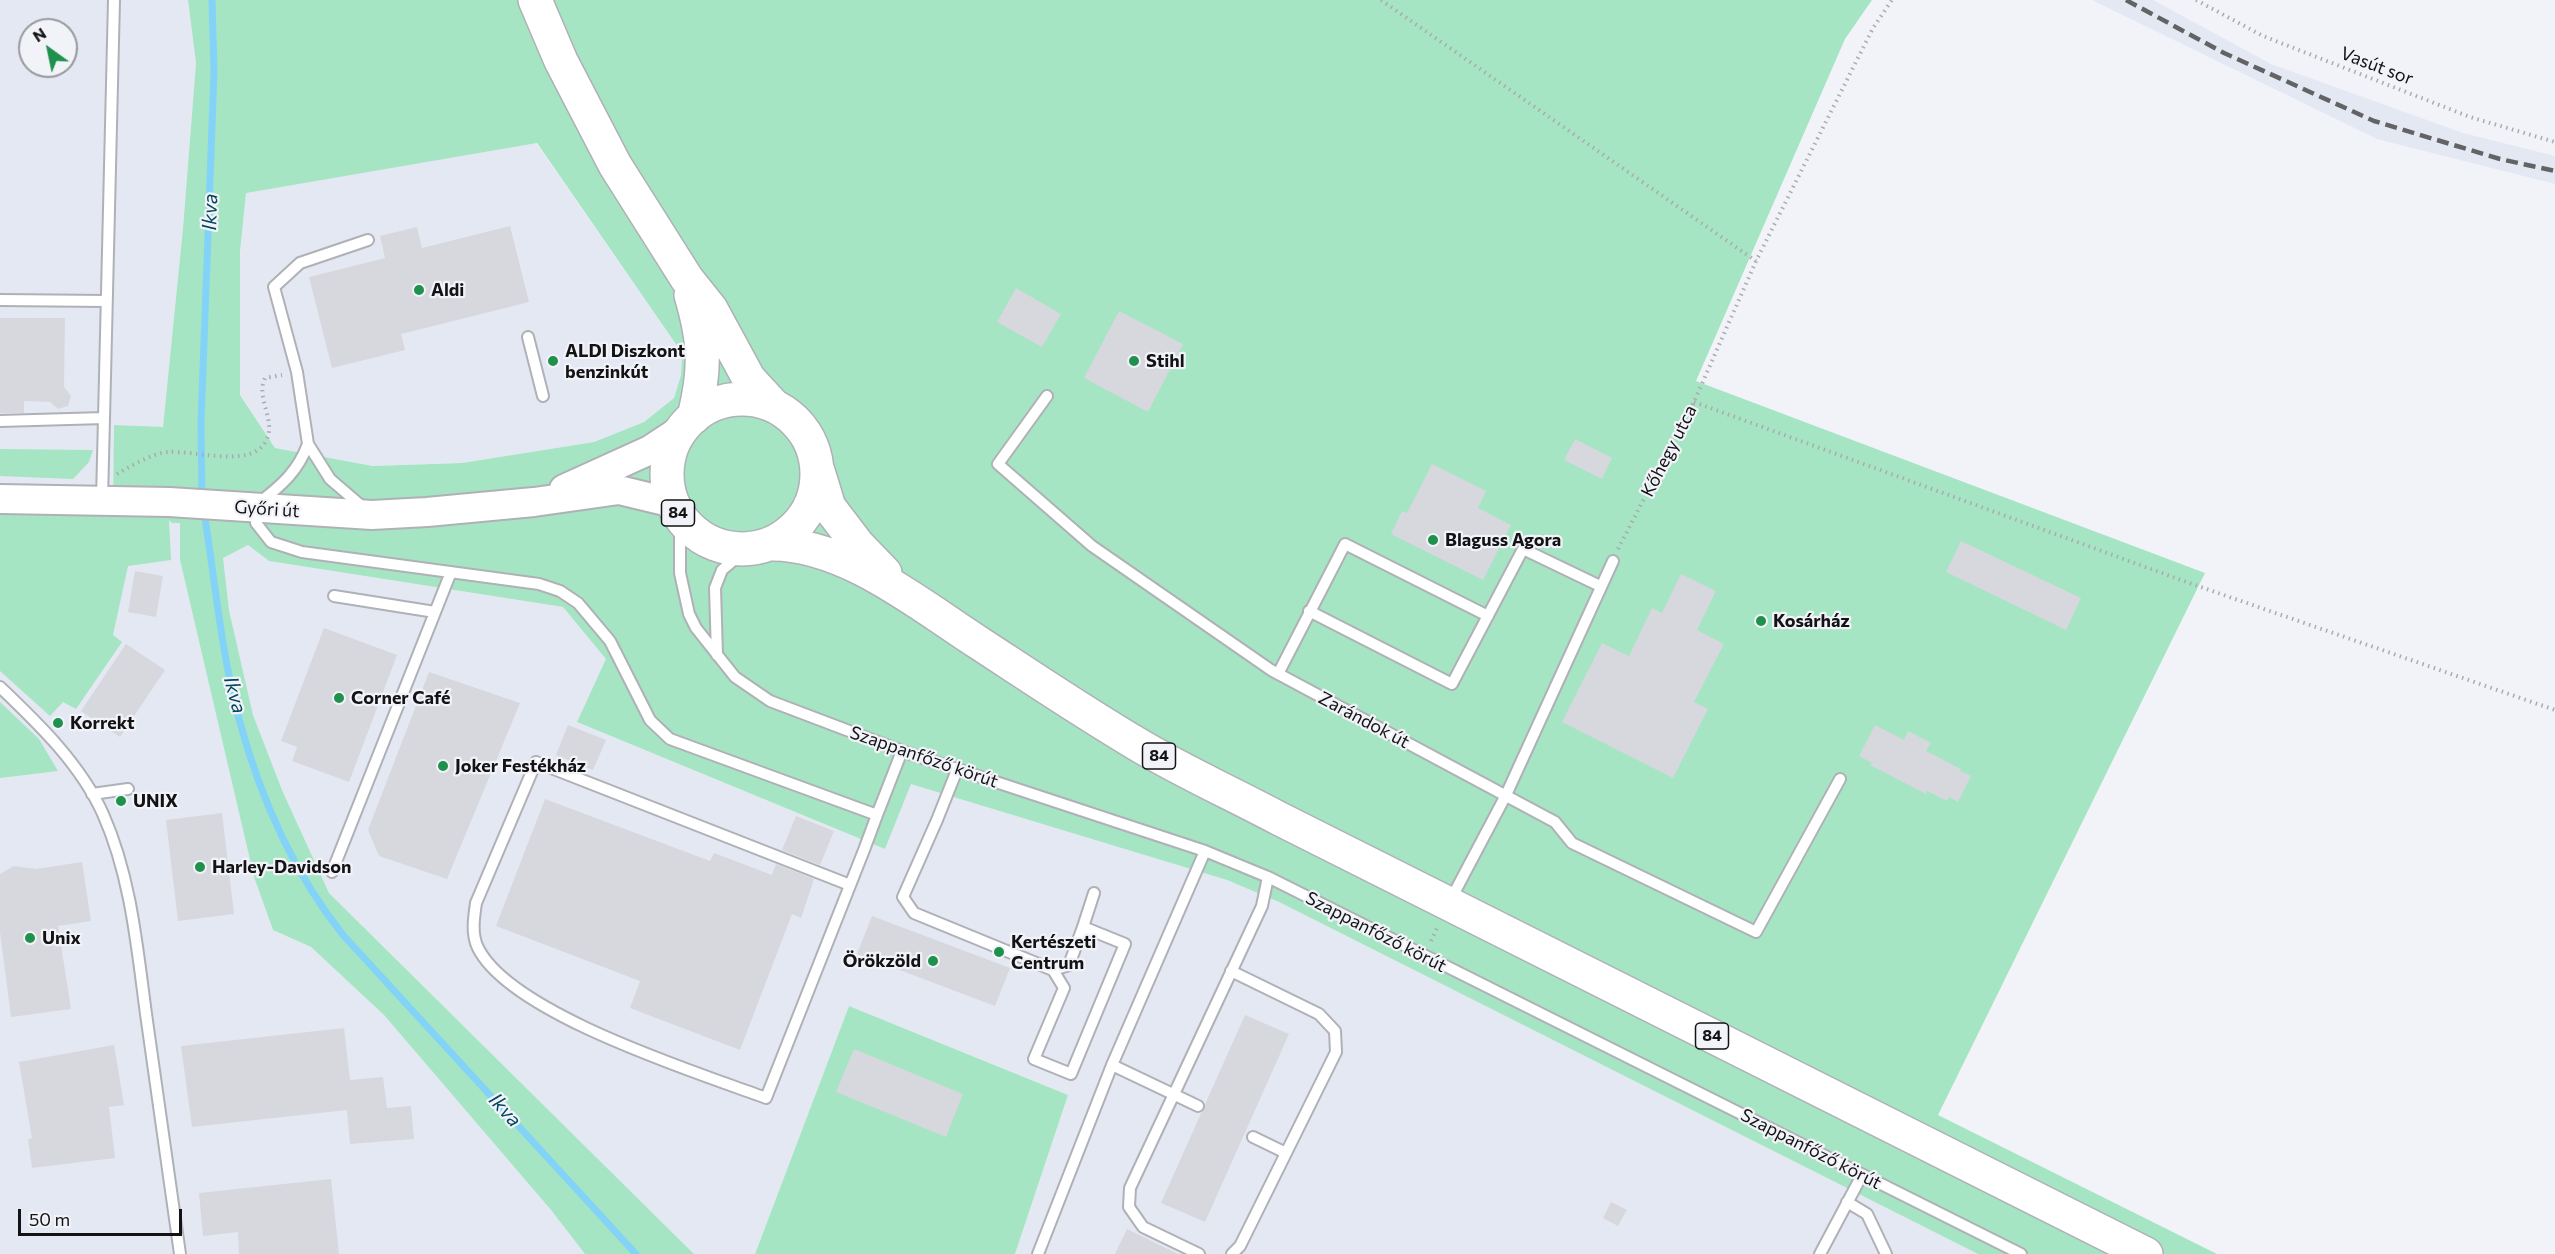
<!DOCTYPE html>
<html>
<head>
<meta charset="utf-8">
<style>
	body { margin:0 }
	#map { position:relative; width:2555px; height:1254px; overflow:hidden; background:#f2f3f8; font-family:Commissioner,sans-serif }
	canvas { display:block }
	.north { position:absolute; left:18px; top:18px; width:60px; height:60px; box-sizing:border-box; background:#f2f3f8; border:2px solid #99999d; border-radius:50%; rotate:327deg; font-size:16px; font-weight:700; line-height:24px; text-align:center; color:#131315 }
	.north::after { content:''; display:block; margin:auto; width:21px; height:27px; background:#1e914c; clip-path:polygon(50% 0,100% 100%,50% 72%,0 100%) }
	.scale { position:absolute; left:18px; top:1209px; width:164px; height:27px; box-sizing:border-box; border:3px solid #131315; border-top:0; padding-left:8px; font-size:18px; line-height:21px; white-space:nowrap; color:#131315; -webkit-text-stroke:4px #f2f3f8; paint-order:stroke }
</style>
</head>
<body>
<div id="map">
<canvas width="2555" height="1254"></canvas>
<div class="north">N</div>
<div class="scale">50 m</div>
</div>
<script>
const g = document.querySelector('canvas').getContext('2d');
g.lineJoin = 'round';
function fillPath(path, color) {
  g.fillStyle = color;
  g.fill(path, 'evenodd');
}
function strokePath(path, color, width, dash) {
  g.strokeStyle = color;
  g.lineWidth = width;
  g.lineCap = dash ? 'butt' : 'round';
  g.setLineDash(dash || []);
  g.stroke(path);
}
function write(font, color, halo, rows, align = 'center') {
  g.font = font + ' Commissioner,sans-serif';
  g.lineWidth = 4.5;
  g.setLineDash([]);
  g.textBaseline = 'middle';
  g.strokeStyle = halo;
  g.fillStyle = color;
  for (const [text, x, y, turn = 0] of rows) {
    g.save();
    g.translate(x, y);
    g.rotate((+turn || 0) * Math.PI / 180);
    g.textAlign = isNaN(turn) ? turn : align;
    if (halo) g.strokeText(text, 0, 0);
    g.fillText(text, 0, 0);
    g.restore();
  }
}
fillPath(new Path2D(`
	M 0,0 L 188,0 L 196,63 L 183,228 L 163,428 L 114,425 L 168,519 L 180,523 L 180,560 L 254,877 L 273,930 L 311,947 L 384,1015 L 551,1210 L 585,1254 L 0,1254 ZM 30,30 L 66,30 L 66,66 L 30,66 Z
	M 2092,0 L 2153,0 L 2271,64 L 2463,133 L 2555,156 L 2555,184 L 2377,139 Z
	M 536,143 L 682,353 L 681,375 L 674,398 L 644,422 L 594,442 L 462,463 L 373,466 L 275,448 L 240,395 L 240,252 L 246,192 Z
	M 248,545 L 269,561 L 563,607 L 607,659 L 577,722 L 885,849 L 911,783 L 1227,880 L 1279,902 L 1978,1254 L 1015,1254 L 1068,1095 L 849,1006 L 755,1254 L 694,1254 L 329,893 L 282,790 L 253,716 L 229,610 L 222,557 Z`), '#e4e8f3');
fillPath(new Path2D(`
	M 188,0 L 1872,0 L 1845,39 L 1696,381 L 2205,573 L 1938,1115 L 2217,1254 L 1978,1254 L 1279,902 L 1227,880 L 911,784 L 885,849 L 577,722 L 606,659 L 563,607 L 269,561 L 248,545 L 223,558 L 229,610 L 253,715 L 282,790 L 329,893 L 694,1254 L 585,1254 L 551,1210 L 384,1015 L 311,947 L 273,930 L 254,877 L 180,560 L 180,523 L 172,523 L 169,520 L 171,560 L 128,566 L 113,635 L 122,642 L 76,709 L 63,702 L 50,716 L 0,671 L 0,512 L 34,510 L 113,516 L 114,425 L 163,427 L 183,228 L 196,63 ZM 537,143 L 682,353 L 681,375 L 674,398 L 644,422 L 594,442 L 462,463 L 373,466 L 275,448 L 240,395 L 240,252 L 246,193 Z
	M 0,449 L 93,450 L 89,462 L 73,479 L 0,476 Z
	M 0,702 L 39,739 L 58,771 L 0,778 Z
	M 849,1006 L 1068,1095 L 1015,1254 L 755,1254 Z`), '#a5e5c3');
strokePath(new Path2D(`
	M 202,498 L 201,423 L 214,72 L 212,0
	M 204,512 C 215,580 221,652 239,719 C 260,797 293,872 343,935 L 636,1254`), '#83d3f8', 7);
fillPath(new Path2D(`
	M 510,226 L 529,302 L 401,334 L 405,350 L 332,368 L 309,277 L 385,258 L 380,236 L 417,227 L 422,248 Z
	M 1016,288 L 1061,314 L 1042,347 L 997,322 Z
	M 1119,311 L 1183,344 L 1148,412 L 1084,378 Z
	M 0,318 L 65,318 L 64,387 L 71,396 L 68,406 L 58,409 L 50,402 L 24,401 L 24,413 L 0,413 Z
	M 1575,439 L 1612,458 L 1602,479 L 1564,460 Z
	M 1432,464 L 1486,491 L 1478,508 L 1511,525 L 1483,580 L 1391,534 L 1402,511 L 1407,513 Z
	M 1961,541 L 2081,598 L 2066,630 L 1946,572 Z
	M 135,571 L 163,576 L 156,617 L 128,612 Z
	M 1681,574 L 1716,591 L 1697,630 L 1724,644 L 1694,702 L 1708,709 L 1673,778 L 1562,722 L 1602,643 L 1629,656 L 1652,608 L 1662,613 Z
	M 324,628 L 397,655 L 349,782 L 292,761 L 297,747 L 281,741 Z
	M 126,644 L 165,670 L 120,737 L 81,711 Z
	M 429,672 L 520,703 L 447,879 L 379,856 L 368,830 Z
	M 568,725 L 606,740 L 593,770 L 556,755 Z
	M 1875,725 L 1904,740 L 1908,731 L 1931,743 L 1926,751 L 1961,769 L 1960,771 L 1971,776 L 1958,802 L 1949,797 L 1947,801 L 1927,791 L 1926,794 L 1870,765 L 1872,763 L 1859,756 Z
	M 545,799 L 710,861 L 714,853 L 772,875 L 776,864 L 814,879 L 801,918 L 792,914 L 740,1050 L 630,1008 L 640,981 L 496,926 Z
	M 222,813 L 234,914 L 178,921 L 166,820 Z
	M 796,816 L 834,831 L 820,865 L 782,850 Z
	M 82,862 L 91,921 L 58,926 L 71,1009 L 11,1017 L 0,932 L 0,874 L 14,866 L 36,869 Z
	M 872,916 L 1010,968 L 995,1006 L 857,954 Z
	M 1245,1015 L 1289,1034 L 1205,1222 L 1161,1203 Z
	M 344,1028 L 350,1080 L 383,1077 L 387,1108 L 411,1106 L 414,1139 L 350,1144 L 347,1110 L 192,1127 L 181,1046 Z
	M 114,1045 L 124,1105 L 109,1107 L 115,1158 L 32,1168 L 28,1139 L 32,1138 L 19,1062 Z
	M 854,1049 L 963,1094 L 946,1137 L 836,1092 Z
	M 331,1179 L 339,1254 L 239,1254 L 238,1232 L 203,1236 L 199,1193 Z
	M 1611,1202 L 1627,1210 L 1618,1226 L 1603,1218 Z
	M 1127,1229 L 1178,1254 L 1115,1254 Z`), '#d6d8dd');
const lane = new Path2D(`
	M 0,300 L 106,301
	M 528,337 L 543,396
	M 1047,396 L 998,464 L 1092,546 L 1271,670 L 1555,822 L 1572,843 L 1756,932 L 1840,779
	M 0,421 L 104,418 L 114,0
	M 102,499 L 104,418
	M 260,502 C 282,485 298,471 308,444
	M 257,509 L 256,523 L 271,542 L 302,552 L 539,584 L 560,591 L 578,603 L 610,641 L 650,720 L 670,739 L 877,815 L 902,751
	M 365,509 L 330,479 L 308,444 L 297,372 L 274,287 L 300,263 L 368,240
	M 680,516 L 680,573 L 689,614 L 696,628 L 735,677 L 770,701 L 902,751 L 1205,851 L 1268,877 L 2021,1254
	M 334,596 L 435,612
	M 1309,611 L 1452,684 L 1523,549 L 1600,586
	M 717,655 L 715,588 L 722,570 L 747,549
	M 1278,674 L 1345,544 L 1488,616
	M 0,687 C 39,724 81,765 103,814 C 131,877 137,947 146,1014 C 158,1094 169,1174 180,1254
	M 957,770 L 937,820 L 903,897 L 914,913 L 1053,970 L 1064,988 L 1034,1059 L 1071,1074 L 1125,944 L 1083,927 L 1069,965 L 1053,970
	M 92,794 L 128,789
	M 332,872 L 451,572
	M 850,885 L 536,762 L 476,903 C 474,917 471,934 478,948 C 511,1014 696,1072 766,1098 L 864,850 L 877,815
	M 1450,901 L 1506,795 L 1613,561
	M 1083,927 L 1094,893
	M 1231,971 L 1319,1014 L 1335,1031 L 1336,1052 L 1240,1246 L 1232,1254
	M 1112,1065 L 1198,1106
	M 1253,1137 L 1286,1153
	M 1847,1202 L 1867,1214 L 1886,1254
	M 1038,1254 L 1112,1065 L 1205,851
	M 1199,1254 L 1143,1227 L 1129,1207 L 1130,1188 L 1262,906 L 1268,877
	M 1820,1254 L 1862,1175`);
const secondary = new Path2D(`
	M 564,489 L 650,450 L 685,427
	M 0,499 L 169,502 L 372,515 L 427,512 L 534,502 L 619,490 L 673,503`);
const primary = new Path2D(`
	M 535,0 L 561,61 L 615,165 L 687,279 L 711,309 L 749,379 L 772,404
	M 691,295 C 705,343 706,369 694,417
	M667 474a75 75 0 1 1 150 0a75 75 0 1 1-150 0Z
	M 818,471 L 829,507 L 858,545 L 885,573
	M 772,544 C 846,544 920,605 979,643 C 1031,677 1083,712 1137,744 C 1182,771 1231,793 1278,818 L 2146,1254`);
strokePath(lane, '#afb1b6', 14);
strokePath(secondary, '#afb1b6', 32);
strokePath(primary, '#afb1b6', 36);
strokePath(new Path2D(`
	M 1381,0 L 1756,261
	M 2196,0 L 2263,36 L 2470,117 L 2555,142
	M 1694,402 L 2192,584 L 2555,710
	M 117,474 C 133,465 150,454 168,452 C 194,450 251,469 266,441 C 277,421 255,398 265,378 L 282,375
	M 1618,549 L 1694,402 L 1756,261 L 1873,28 L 1892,0
	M 1431,941 L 1438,926`), '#ababaf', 4, [1.5, 4.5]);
strokePath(lane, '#fff', 10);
strokePath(secondary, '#fff', 28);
strokePath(primary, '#fff', 33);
strokePath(new Path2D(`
	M 2126,0 L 2224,53 L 2374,121 L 2500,159 L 2555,171`), '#636366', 4.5, [12, 6]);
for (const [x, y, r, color] of [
	[419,290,6,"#1e914c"],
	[553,361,6,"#1e914c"],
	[1134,361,6,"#1e914c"],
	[1433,540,6,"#1e914c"],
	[1761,621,6,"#1e914c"],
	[339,698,6,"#1e914c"],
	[58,723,6,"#1e914c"],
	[443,766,6,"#1e914c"],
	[121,801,6,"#1e914c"],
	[200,867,6,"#1e914c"],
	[30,938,6,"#1e914c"],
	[999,952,6,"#1e914c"],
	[933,961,6,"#1e914c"]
]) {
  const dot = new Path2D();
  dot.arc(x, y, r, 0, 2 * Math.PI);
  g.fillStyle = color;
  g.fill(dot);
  strokePath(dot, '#f2f3f8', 2);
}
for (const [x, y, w] of [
	[678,513,33],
	[1159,756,33],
	[1712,1036,33]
]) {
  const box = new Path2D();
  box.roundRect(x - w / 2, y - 13, w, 26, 4.5);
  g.fillStyle = '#f2f3f8';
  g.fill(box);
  strokePath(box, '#131315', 1.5);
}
write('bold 16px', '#131315', null, [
	["84",678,513],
	["84",1159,756],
	["84",1712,1036]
]);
write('18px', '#131315', '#f2f3f8', [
	["Vasút sor",2377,66,21],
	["Kőhegy utca",1669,451,-63],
	["Győri út",267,509,4],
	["Zarándok út",1364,720,28],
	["Szappanfőző körút",924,757,19],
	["Szappanfőző körút",1376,932,27],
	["Szappanfőző körút",1811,1149,27]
]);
write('bold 18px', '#131315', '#f2f3f8', [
	["Aldi",431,290],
	["ALDI Diszkont",565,351],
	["benzinkút",565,372],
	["Stihl",1146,361],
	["Blaguss Agora",1445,540],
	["Kosárház",1773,621],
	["Corner Café",351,698],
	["Korrekt",70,723],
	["Joker Festékház",455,766],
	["UNIX",133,801],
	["Harley-Davidson",212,867],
	["Unix",42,938],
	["Kertészeti",1011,942],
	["Centrum",1011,963],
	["Örökzöld",921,961,"right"]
], 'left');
write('italic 20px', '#004760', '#f2f3f8', [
	["Ikva",210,212,-88],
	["Ikva",235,695,75],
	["Ikva",505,1110,48]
]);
</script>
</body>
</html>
